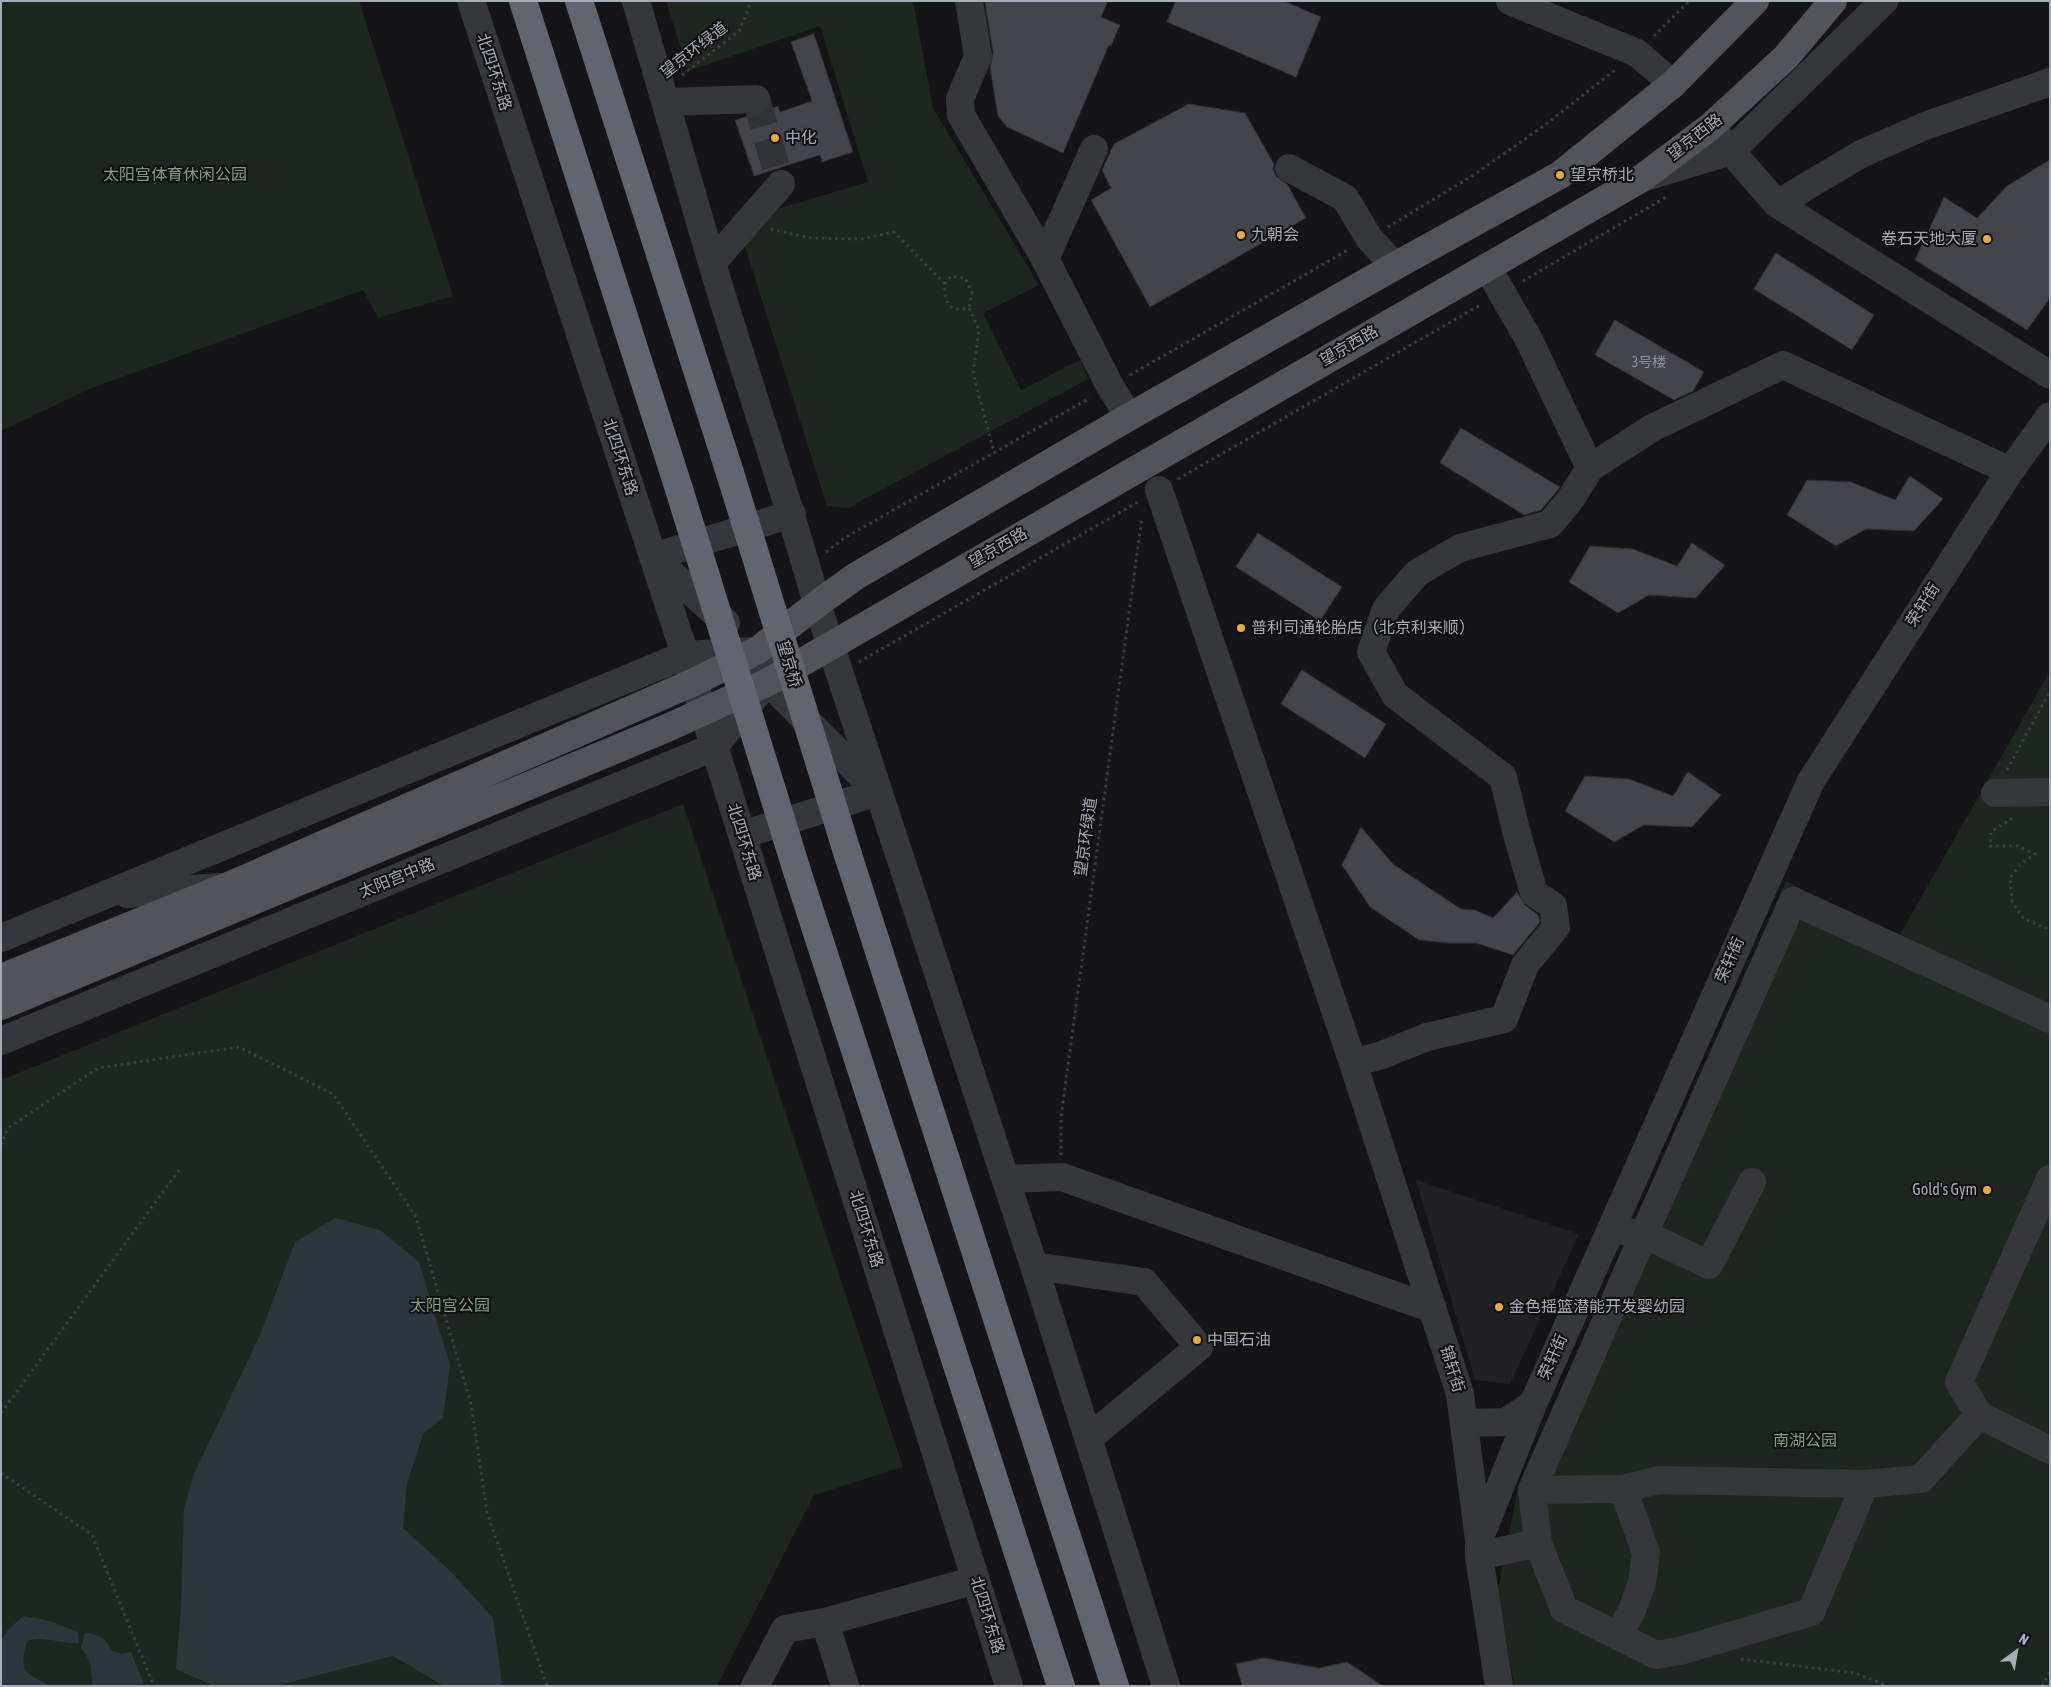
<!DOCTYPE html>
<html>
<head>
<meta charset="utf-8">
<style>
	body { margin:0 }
	#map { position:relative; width:2051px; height:1687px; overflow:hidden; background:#151517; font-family:"Asap Condensed",sans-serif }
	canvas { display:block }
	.frame { position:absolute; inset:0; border:2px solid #a8acb6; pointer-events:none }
	.north { position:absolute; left:1991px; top:1627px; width:50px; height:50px; -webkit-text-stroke:4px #101012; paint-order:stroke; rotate:32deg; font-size:14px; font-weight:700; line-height:20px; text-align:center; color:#a8acb6 }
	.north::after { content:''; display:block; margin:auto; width:18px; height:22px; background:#a8acb6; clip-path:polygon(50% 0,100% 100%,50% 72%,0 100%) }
</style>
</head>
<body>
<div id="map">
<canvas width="2051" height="1687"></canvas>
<div class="frame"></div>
<div class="north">N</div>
</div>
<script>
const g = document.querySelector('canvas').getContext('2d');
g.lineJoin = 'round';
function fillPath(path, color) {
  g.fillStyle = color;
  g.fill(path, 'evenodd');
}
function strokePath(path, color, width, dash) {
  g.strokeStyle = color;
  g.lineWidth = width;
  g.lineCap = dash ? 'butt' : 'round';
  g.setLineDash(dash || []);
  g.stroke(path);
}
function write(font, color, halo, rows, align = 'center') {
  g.font = font + ' "Asap Condensed","Noto Sans SC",sans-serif';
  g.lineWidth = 4;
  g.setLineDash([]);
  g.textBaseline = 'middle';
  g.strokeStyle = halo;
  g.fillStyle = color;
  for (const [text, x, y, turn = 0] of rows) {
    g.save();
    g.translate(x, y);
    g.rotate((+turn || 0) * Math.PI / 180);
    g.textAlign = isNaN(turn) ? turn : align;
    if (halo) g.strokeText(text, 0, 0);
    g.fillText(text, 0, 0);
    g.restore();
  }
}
fillPath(new Path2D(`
	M 1416,1180 L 1579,1234 L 1510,1384 L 1475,1380 Z`), '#212124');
fillPath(new Path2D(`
	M 1,1 L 359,1 L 453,296 L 378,318 L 363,290 L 89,389 L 1,431 Z
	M 666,1 L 913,1 L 933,108 L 1039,285 L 983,313 L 1021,390 L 1080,360 L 1088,379 L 848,508 L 827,506 L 737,221 L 868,182 L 820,26 L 688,71 Z
	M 2050,671 L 2050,1686 L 1514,1686 L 1498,1589 L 1519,1483 L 1786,881 L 1898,938 Z
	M 683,804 L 903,1467 L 814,1495 L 717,1686 L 1,1686 L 1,1080 Z`), '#1f2620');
fillPath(new Path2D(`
	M 335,1218 L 380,1230 L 419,1262 L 450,1365 L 443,1418 L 423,1434 L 407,1484 L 403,1528 L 450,1571 L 493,1618 L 502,1683 L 498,1686 L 444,1686 L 393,1656 L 275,1686 L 214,1686 L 176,1669 L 181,1609 L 184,1509 L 194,1474 L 260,1335 L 295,1242 Z
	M 23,1616 L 46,1620 L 78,1632 L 79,1643 C 61,1644 43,1635 27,1641 C 19,1673 23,1671 50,1686 L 1,1686 L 1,1641 L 7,1631 Z
	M 85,1633 C 100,1635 105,1637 111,1650 L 121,1654 L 131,1652 L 144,1684 L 93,1686 L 90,1662 L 81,1647 Z`), '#2e363c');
const building = new Path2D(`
	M 985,1 L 1108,1 L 1101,17 L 1120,25 L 1111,46 L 1109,45 L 1063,153 L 1007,127 L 998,116 L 990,68 L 993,53 Z
	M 1176,1 L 1284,1 L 1321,17 L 1296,77 L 1167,22 Z
	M 814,34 L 853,152 L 822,162 L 820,155 L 754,176 L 735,120 L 764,112 L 778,106 L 780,112 L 812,101 L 791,42 Z
	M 1189,104 L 1245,113 L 1274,164 L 1273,169 L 1276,176 L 1287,184 L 1306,218 L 1150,307 L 1091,200 L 1111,188 L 1102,170 L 1114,144 Z
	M 2050,160 L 2050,298 L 2027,330 L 1915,260 L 1944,197 L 1977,218 L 2007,186 Z
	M 1776,253 L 1874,315 L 1852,350 L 1754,289 Z
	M 1615,320 L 1704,372 L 1693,391 L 1674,400 L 1595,355 Z
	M 1461,428 L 1560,487 L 1557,491 L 1541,510 L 1524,515 L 1440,463 Z
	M 1910,476 L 1943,499 L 1914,531 L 1866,529 L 1836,546 L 1787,515 L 1807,480 L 1851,482 L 1895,500 Z
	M 1258,533 L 1342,587 L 1320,621 L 1236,567 Z
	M 1692,543 L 1725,565 L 1696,598 L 1649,595 L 1618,613 L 1569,582 L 1590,546 L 1633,549 L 1677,566 Z
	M 1302,670 L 1386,724 L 1365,758 L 1281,704 Z
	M 1688,772 L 1721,795 L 1692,827 L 1644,825 L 1614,842 L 1565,811 L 1585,776 L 1629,779 L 1673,796 Z
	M 1361,827 L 1393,864 L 1461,909 L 1475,910 L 1493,918 L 1517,892 L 1525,905 L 1538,915 L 1540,922 L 1513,955 L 1476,943 L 1449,943 L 1419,940 L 1370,907 L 1342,865 Z
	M 1264,1658 L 1319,1668 L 1347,1662 L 1383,1686 L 1242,1686 L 1236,1664 Z`);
fillPath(building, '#44454a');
strokePath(building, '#2f2f33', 1);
strokePath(new Path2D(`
	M 756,99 L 781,184`), '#323337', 28, [28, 14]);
strokePath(new Path2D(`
	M 1654,36 L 1689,1
	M 682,75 L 739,31 L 749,8 L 749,1
	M 1388,227 L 1472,176 L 1545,125 L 1615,70
	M 771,229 L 811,238 L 861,239 L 894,232 L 945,284 C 944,302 949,313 969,308 L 979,330 L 973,373 L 994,452
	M 1523,281 L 1668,196
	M 945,284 L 951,276 L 965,278 L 972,292 L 969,308
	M 1130,375 L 1348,250
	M 1178,479 L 1482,304
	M 826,552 L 846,537 L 1090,398
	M 859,662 L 1138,502
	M 2007,770 L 2050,691
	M 2012,818 L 1991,832 L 1990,846 L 2017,846 L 2035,854 L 2020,865 L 2010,878 L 2012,902 L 2024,919 L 2046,928 L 2050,927
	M 1,1145 L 8,1128 L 98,1068 L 239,1047 L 333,1094 L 416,1217 L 471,1404 L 487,1512 L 547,1686
	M 1061,1155 L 1061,1117 L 1142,517
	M 1,1413 L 179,1170
	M 1,1473 L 92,1535 L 154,1686
	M 1741,1659 L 1855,1673 L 1888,1686
	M 2042,1686 L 2050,1672`), '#3c3e42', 3, [2.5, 4]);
strokePath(new Path2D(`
	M 471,1 L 694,682 L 1009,1686
	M 636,1 C 662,88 686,176 712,263 C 746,377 785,489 817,604 L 1034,1266 L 1166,1686
	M 969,1 L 978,56 L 960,99 L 961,115 L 1045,259 L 1110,386 L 1129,417
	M 1510,1 L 1637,53 L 1673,84
	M 667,102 L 756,99
	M 1710,127 L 1777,204 L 2050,375
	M 1289,168 L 1345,198 L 1369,238 L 1395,266
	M 1645,177 L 1731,151 L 1884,1
	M 1777,204 L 1861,154 L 1925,126 L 2050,82
	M 1045,259 L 1094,149
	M 712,263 L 781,184
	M 1487,267 L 1528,338 L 1590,468
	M 1159,490 L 1353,1063 L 1460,1394 L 1479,1540 L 1479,1556 L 1499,1686
	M 653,557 L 792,514
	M 654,558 L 726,623
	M 1995,793 L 2050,792
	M 742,835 L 878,792 L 768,682 L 761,661
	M 127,894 L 219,887
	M 1,938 L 685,655 L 754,651
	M 2050,1019 L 1793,901 L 1644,1234 L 1532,1490 L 1538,1543 L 1564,1609 L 1656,1655 L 1680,1651 L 1811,1612 L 1865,1484 L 1921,1479 L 1979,1415 L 1959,1382 L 2050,1179
	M 1,1041 L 714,747 L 759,692
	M 1353,1063 L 1382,1055 L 1427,1037 L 1504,1019 L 1525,965 L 1556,927 L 1553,906 L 1534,893 L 1517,834 L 1503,777 L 1395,695 L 1371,652 L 1386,609 L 1417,573 L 1460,548 L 1550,524 L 1570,500 L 1590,468 L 1652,428 L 1783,365 L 2010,471
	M 1006,1179 L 1062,1177 L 1433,1309
	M 1626,1232 L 1644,1234 L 1709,1265 L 1752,1182
	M 1034,1266 L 1144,1282 L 1199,1347 L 1089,1438
	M 1979,1415 L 2050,1450
	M 1464,1423 L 1506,1422 L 1533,1404
	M 1532,1490 L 1623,1489 L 1659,1480 L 1865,1484
	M 1479,1540 L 1533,1404 L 1811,781 L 2010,471 L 2050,416
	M 1479,1556 L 1538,1543
	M 825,1622 L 845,1686
	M 1618,1636 L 1633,1608 L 1642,1583 L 1646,1553 L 1623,1489
	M 755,1686 L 785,1629 L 825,1622 L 976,1580`), '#36373b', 28);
strokePath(new Path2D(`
	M 1,978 L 228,886 L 694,682 L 758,650 L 817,604 L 856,576 L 1129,417 L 1395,266 L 1560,175 L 1673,84 L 1755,1
	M 1,1006 L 667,728 L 768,682 L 1642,178 L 1710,127 L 1786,57 L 1833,1`), '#52545a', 28);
strokePath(new Path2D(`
	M 523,1 L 679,489
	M 579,1 L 730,473
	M 848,855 L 1115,1686
	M 797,871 L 1061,1686`), '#62656c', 28);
strokePath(new Path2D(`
	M 730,473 L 848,855
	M 679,489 L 797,871`), '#62656c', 28);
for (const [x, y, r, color] of [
	[775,138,5,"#e7ac3c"],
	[1560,175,5,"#e7ac3c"],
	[1241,235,5,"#e7ac3c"],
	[1987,239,5,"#e7ac3c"],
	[1241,628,5,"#e7ac3c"],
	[1987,1190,5,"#e7ac3c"],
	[1499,1307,5,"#e7ac3c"],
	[1197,1340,5,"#e7ac3c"]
]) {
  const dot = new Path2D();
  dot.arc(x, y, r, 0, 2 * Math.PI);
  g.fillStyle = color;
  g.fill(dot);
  strokePath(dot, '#101012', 2);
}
write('14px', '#8f929b', null, [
	["3号楼",1649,363]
]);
write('16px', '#a8acb6', '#101012', [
	["望京环绿道",694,50,-38],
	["北四环东路",494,72,72],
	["望京西路",1695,137,-38],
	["望京西路",1349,346,-30],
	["北四环东路",620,457,72],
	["望京西路",998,548,-30],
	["荣轩街",1923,605,-57],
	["望京桥",789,664,73],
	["望京环绿道",1086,837,-82],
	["北四环东路",744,842,73],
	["太阳宫中路",397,878,-22],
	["荣轩街",1730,960,-66],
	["北四环东路",866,1229,73],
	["荣轩街",1553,1357,-66],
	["锦轩街",1452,1369,73],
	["北四环东路",987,1615,73]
]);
write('16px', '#a8acb6', '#101012', [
	["中化",785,138],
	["望京桥北",1570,175],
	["九朝会",1251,235],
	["卷石天地大厦",1977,239,"right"],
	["普利司通轮胎店（北京利来顺）",1251,628],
	["Gold's Gym",1977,1190,"right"],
	["金色摇篮潜能开发婴幼园",1509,1307],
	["中国石油",1207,1340]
], 'left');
write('16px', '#80a081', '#101012', [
	["太阳宫体育休闲公园",175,175],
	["太阳宫公园",450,1306],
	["南湖公园",1805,1441]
]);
</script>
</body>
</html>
